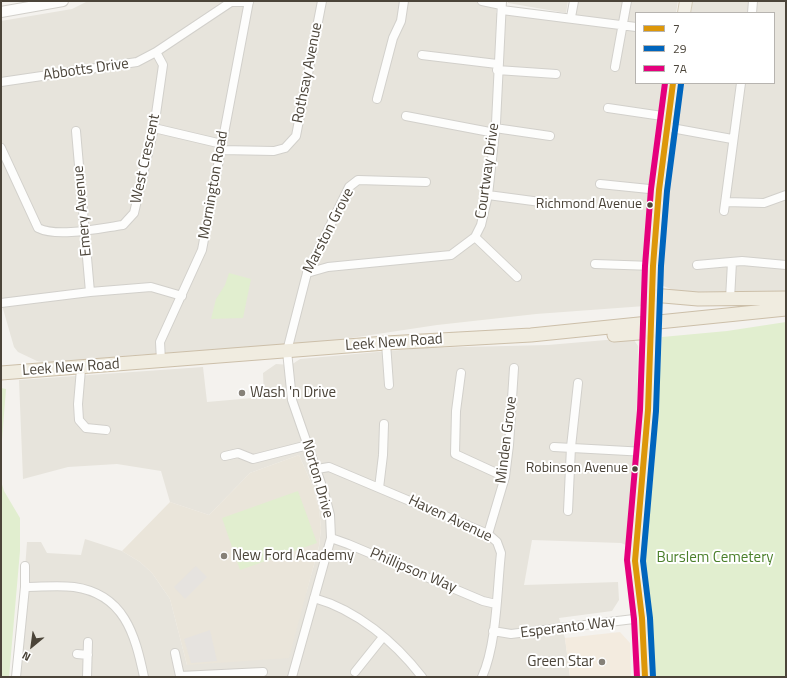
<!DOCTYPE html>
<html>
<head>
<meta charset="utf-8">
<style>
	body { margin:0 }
	#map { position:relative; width:787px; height:678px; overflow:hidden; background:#f4f2ee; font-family:"Titillium Web",sans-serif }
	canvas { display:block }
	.frame { position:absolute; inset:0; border:2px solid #4b4439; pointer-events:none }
	.legend { position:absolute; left:635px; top:12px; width:140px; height:72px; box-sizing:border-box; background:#fff; border:1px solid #b7b4b0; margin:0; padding:5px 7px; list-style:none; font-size:12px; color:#4b4439 }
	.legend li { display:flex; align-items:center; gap:8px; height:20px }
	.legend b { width:20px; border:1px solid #b7b4b0 }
	.north { position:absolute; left:12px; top:626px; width:40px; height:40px; -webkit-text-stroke:3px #fff; paint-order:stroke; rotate:209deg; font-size:11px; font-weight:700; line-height:16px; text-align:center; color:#4b4439 }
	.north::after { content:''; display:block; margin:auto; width:14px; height:18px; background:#4b4439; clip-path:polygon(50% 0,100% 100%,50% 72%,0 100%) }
</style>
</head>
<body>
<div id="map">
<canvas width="787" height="678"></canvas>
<div class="frame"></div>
<ul class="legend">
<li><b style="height:5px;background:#dd9709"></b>7</li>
<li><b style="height:5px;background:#0065bd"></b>29</li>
<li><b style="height:5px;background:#e5007d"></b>7A</li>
</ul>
<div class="north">N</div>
</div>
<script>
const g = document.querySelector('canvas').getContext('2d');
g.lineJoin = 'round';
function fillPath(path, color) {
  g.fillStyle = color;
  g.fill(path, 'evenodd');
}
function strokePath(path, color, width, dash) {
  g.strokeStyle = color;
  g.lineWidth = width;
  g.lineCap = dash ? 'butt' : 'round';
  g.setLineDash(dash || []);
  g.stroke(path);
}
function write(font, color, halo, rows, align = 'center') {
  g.font = font + ' "Titillium Web",sans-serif';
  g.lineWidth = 4;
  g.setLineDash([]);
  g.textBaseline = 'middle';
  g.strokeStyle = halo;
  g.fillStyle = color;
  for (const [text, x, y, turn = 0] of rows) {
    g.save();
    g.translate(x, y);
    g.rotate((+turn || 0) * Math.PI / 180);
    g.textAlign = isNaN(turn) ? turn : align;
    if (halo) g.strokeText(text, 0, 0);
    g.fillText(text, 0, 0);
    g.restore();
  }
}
fillPath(new Path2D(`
	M 88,1 L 498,1 L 496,13 L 573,23 L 577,1 L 678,1 L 676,13 L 636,13 L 636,83 L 667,83 L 649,215 L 645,306 L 536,314 L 437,325 L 311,344 L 136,355 L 47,363 L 37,361 L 18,352 L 14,347 L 1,302 L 1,21 L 72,9 Z
	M 508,1 L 568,1 L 566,13 L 508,3 Z
	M 692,1 L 786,1 L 786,294 L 680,293 L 661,285 L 674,124 L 680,83 L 774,83 L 774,13 L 691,13 Z
	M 629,338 L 634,340 L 638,346 L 636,445 L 626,545 L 621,543 L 532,540 L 524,585 L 618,582 L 619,600 L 612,611 L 559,618 L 565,638 L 570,677 L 17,677 L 27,542 L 41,542 L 47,553 L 81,555 L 85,539 L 122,551 L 140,562 L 152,573 L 170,599 L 187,665 L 306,593 L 319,547 L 321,528 L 319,509 L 313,487 L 299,455 L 250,473 L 209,515 L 170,502 L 161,471 L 117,464 L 68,467 L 23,479 L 19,380 L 203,367 L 207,402 L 264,397 L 263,373 L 276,364 L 291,365 L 300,359 L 422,348 L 548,345 Z`), '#e7e4dc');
fillPath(new Path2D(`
	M 620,632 L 630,643 L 631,677 L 570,677 L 565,638 Z`), '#f3ebdf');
fillPath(new Path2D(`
	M 299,455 L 313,487 L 319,509 L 321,528 L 319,546 L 289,658 L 187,665 L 170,599 L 152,573 L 140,562 L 122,551 L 170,502 L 209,515 L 250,473 Z`), '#eae5da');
fillPath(new Path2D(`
	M 229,273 L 251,279 L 243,318 L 211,319 L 216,299 L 225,285 Z
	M 786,322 L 786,677 L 649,677 L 644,578 L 646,529 L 654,472 L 662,337 L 727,331 Z
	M 1,388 L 6,389 L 2,440 L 1,481 L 4,491 L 20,518 L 20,551 L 9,677 L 1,677 Z
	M 298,491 L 317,543 L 240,570 L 222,518 Z`), '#e1eecf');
fillPath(new Path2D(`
	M 196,566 L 207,577 L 185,599 L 174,587 Z
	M 210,630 L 217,661 L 191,663 L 184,639 Z`), '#e6e3df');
const minor = new Path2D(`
	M 482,1 L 501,5
	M 502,10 L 636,27
	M 752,13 L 753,1
	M 571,17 L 574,1
	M 422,55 L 497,64
	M 615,67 L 627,1
	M 497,70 L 556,74
	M 1,82 L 137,62 L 156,52 L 231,2 L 249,2
	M 377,99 L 393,38 L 401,21 L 404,1
	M 608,108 L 669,117
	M 406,116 L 495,133
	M 666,127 L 732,139
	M 154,128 L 222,144
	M 495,128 L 550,136
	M 76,131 L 90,292
	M 1,148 L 38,228 C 58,238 101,228 123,225 L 134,213 L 154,128 L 163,65 L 156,52
	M 221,150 L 274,151 L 285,148 L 296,136 L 322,1
	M 600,184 L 659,190
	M 488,195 L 548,203
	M 726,202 L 764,203 L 786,195
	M 724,211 L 741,83
	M 475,237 L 517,277
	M 595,264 L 653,266
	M 697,265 L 742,261 L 786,265
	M 307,273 L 328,267 L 451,255 L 475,237 L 481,225 L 488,195 L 496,123 L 502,1
	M 730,299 L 732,262
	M 1,303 L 90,292 L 151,287 L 182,296
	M 386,343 L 389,385
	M 161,361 L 160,342 L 202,250 L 249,1
	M 81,369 L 78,404 L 79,420 L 86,428 L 106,430
	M 461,373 L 456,411 L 455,454 L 505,477
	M 554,447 L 646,452
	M 225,456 L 238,453 L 253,459 L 308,445
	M 317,469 L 329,467 L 488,534 L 497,542 L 501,553 C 497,589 497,644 482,677
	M 379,488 L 383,455 L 384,424
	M 568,511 L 571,447 L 578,383
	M 488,534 L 505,477 L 509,445 L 514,368
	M 331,538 L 348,544 L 483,601 L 496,604
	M 25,587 C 41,587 58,585 74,587 C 124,594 135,634 144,677
	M 314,598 C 357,610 395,642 422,677
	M 493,631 L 511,634 L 642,618
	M 175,653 L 180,676 L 263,672
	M 77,654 L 88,655
	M 355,672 L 383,637
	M 16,677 L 25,587 L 25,566
	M 87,677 L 88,642
	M 292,677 L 331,538 L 330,515 L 324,492 L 292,400 L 287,351 L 307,273 L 349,187 L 358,180 L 426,182`);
const tertiary = new Path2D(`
	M 1,12 L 63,1`);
const primary = new Path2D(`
	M 684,13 L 686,1
	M 652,311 C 653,235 660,158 673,83
	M 645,677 L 642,618 L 635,561 L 648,410 L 650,330`);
const trunk = new Path2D(`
	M 652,295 L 698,299 L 786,298
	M 614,335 L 651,332
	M 1,373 L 386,343 L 531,335 L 786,309`);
strokePath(minor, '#d2d0cb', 10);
strokePath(tertiary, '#d2d0cb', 12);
strokePath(primary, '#d6cebb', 14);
strokePath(trunk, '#ccbfa9', 15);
strokePath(minor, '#fdfdfc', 8);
strokePath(tertiary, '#fdfdfc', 10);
strokePath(primary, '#f2efe6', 12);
strokePath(trunk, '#f0ece0', 13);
const primaryBridge = new Path2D(`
	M 650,330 L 652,311`);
strokePath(primaryBridge, '#d6cebb', 14, []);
strokePath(primaryBridge, '#f2efe6', 12);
strokePath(new Path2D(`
	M 645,677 L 642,618 L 635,561 L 648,410 L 653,266 L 659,190 L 673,83`), '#dd9709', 6);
strokePath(new Path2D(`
	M 653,677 L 650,618 L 643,561 L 656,411 L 661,266 L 667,191 L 681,84`), '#0065bd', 6);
strokePath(new Path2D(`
	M 637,677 L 634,619 L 627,560 L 640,410 L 645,266 L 651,189 L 665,83`), '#e5007d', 6);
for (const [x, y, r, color] of [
	[650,205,3.5,"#4b4439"],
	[242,393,4,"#868178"],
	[635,469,3.5,"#4b4439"],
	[224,556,4,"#868178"],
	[602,662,4,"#868178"]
]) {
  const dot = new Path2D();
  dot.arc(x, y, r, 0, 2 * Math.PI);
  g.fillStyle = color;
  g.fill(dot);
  strokePath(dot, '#fff', 1.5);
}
write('14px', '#4b4439', '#fff', [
	["Richmond Avenue",642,205],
	["Robinson Avenue",628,469]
], 'right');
write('15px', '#4b4439', '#fff', [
	["Abbotts Drive",86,70,-8],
	["Rothsay Avenue",308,73,-79],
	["West Crescent",146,159,-78],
	["Courtway Drive",488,171,-82],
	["Mornington Road",214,185,-80],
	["Emery Avenue",83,211,-95],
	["Marston Grove",329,231,-63],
	["Leek New Road",394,343,-4],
	["Leek New Road",71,368,-4],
	["Minden Grove",507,440,-83],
	["Norton Drive",317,479,74],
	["Haven Avenue",450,519,25],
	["Phillipson Way",413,571,23],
	["Esperanto Way",568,628,-7]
]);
write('15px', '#4b4439', '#fff', [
	["Wash 'n Drive",250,393],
	["New Ford Academy",232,556],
	["Green Star",594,662,"right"]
], 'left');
write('15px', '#4a7f2a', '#fff', [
	["Burslem Cemetery",715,558]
]);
</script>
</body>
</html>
